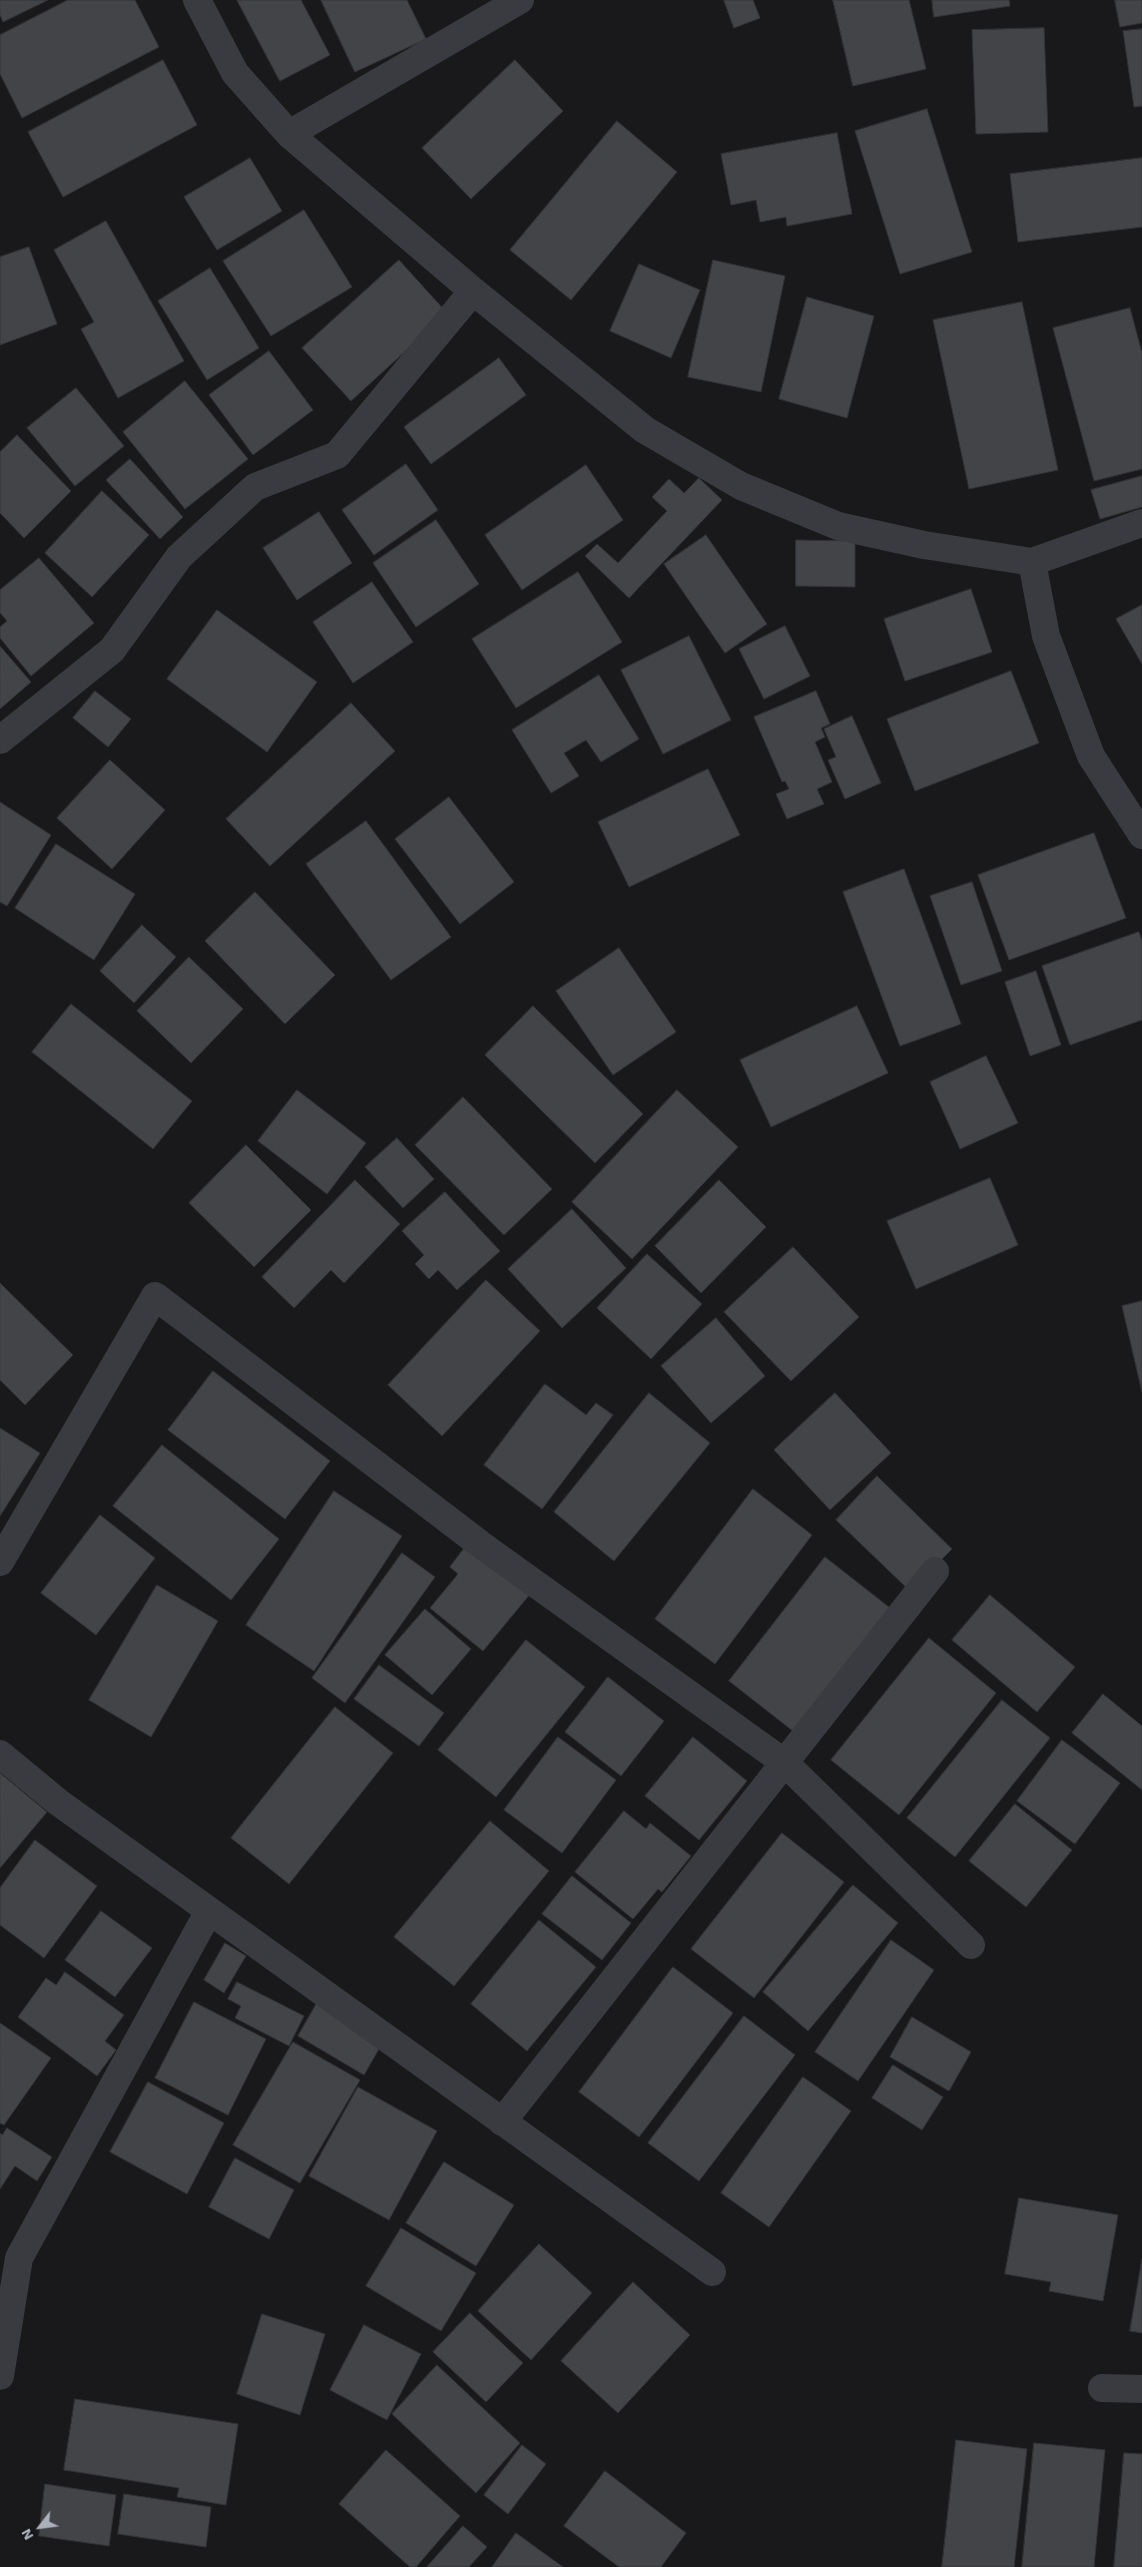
<!DOCTYPE html>
<html>
<head>
<meta charset="utf-8">
<style>
	body { margin:0 }
	#map { position:relative; width:1142px; height:2567px; overflow:hidden; background:#19191b; font-family:"Work Sans",sans-serif }
	canvas { display:block }
	.north { position:absolute; left:15px; top:2502px; width:50px; height:50px; -webkit-text-stroke:4px #141416; paint-order:stroke; rotate:240deg; font-size:14px; font-weight:700; line-height:20px; text-align:center; color:#abb0ba }
	.north::after { content:''; display:block; margin:auto; width:18px; height:22px; background:#abb0ba; clip-path:polygon(50% 0,100% 100%,50% 72%,0 100%) }
</style>
</head>
<body>
<div id="map">
<canvas width="1142" height="2567"></canvas>
<div class="north">N</div>
</div>
<script>
const g = document.querySelector('canvas').getContext('2d');
g.lineJoin = 'round';
function fillPath(path, color) {
  g.fillStyle = color;
  g.fill(path, 'evenodd');
}
function strokePath(path, color, width, dash) {
  g.strokeStyle = color;
  g.lineWidth = width;
  g.lineCap = dash ? 'butt' : 'round';
  g.setLineDash(dash || []);
  g.stroke(path);
}
const building = new Path2D(`
	M 0,0 L 48,0 L 3,22 L 0,15 Z
	M 68,0 L 135,0 L 159,47 L 22,118 L 0,74 L 0,35 Z
	M 237,0 L 301,0 L 330,55 L 280,81 Z
	M 321,0 L 407,0 L 426,39 L 355,72 Z
	M 724,0 L 753,0 L 760,18 L 734,28 Z
	M 833,0 L 909,0 L 926,69 L 853,86 Z
	M 932,0 L 1009,0 L 1010,6 L 934,17 Z
	M 1115,0 L 1142,0 L 1142,23 L 1120,27 Z
	M 1044,28 L 1048,132 L 976,134 L 972,30 Z
	M 1142,29 L 1142,106 L 1134,107 L 1123,31 Z
	M 163,60 L 197,125 L 63,197 L 28,132 Z
	M 515,60 L 563,111 L 471,199 L 422,148 Z
	M 927,109 L 972,252 L 900,274 L 855,131 Z
	M 617,121 L 677,172 L 571,300 L 510,250 Z
	M 837,133 L 852,214 L 787,226 L 786,217 L 760,222 L 756,200 L 731,205 L 721,154 Z
	M 250,158 L 282,211 L 217,250 L 184,197 Z
	M 1142,158 L 1142,227 L 1018,242 L 1010,174 Z
	M 304,210 L 352,287 L 271,336 L 223,261 Z
	M 106,221 L 184,361 L 118,398 L 81,329 L 94,322 L 54,250 Z
	M 29,247 L 57,324 L 0,345 L 0,257 Z
	M 399,260 L 447,313 L 351,401 L 302,348 Z
	M 713,260 L 785,276 L 761,392 L 688,377 Z
	M 639,264 L 700,290 L 671,358 L 610,331 Z
	M 210,268 L 259,348 L 207,380 L 158,301 Z
	M 807,297 L 874,316 L 847,418 L 779,399 Z
	M 1022,302 L 1058,470 L 969,489 L 933,320 Z
	M 1130,308 L 1142,353 L 1142,469 L 1094,481 L 1053,328 Z
	M 269,351 L 313,410 L 253,455 L 209,395 Z
	M 499,358 L 526,395 L 431,464 L 404,427 Z
	M 185,381 L 248,459 L 185,509 L 123,432 Z
	M 76,388 L 124,446 L 75,486 L 27,428 Z
	M 17,435 L 71,491 L 24,538 L 0,513 L 0,452 Z
	M 130,459 L 183,517 L 160,539 L 106,480 Z
	M 406,464 L 438,510 L 374,555 L 342,510 Z
	M 586,465 L 623,520 L 522,590 L 485,535 Z
	M 1142,476 L 1142,507 L 1100,519 L 1091,490 Z
	M 699,478 L 722,500 L 629,598 L 585,556 L 597,544 L 618,563 L 667,511 L 652,497 L 669,479 L 684,493 Z
	M 102,491 L 149,535 L 92,597 L 45,553 Z
	M 319,512 L 352,563 L 297,600 L 263,548 Z
	M 436,520 L 479,584 L 416,627 L 373,563 Z
	M 706,535 L 767,624 L 725,653 L 664,564 Z
	M 796,540 L 855,541 L 855,587 L 796,586 Z
	M 39,558 L 94,623 L 31,676 L 0,638 L 0,627 L 7,621 L 0,613 L 0,590 Z
	M 578,572 L 622,642 L 516,708 L 472,639 Z
	M 372,582 L 413,642 L 353,683 L 313,622 Z
	M 971,589 L 992,652 L 905,681 L 884,619 Z
	M 1142,605 L 1142,664 L 1116,619 Z
	M 217,610 L 317,682 L 267,752 L 167,679 Z
	M 785,626 L 810,676 L 764,699 L 739,649 Z
	M 689,636 L 731,720 L 663,754 L 621,670 Z
	M 0,646 L 31,682 L 0,709 Z
	M 1011,671 L 1039,743 L 915,791 L 887,719 Z
	M 599,675 L 639,739 L 601,762 L 586,740 L 564,753 L 579,776 L 551,793 L 512,730 Z
	M 95,691 L 131,719 L 108,747 L 73,718 Z
	M 816,691 L 830,724 L 821,728 L 825,737 L 815,742 L 832,782 L 817,789 L 824,804 L 787,819 L 776,794 L 789,789 L 785,781 L 782,782 L 754,717 Z
	M 351,703 L 395,751 L 270,866 L 226,819 Z
	M 852,716 L 881,783 L 845,799 L 828,760 L 836,757 L 824,729 Z
	M 110,760 L 165,810 L 112,869 L 57,818 Z
	M 708,769 L 740,835 L 629,887 L 598,822 Z
	M 449,797 L 514,882 L 460,924 L 395,839 Z
	M 0,802 L 51,835 L 7,906 L 0,902 Z
	M 366,821 L 451,937 L 391,980 L 306,864 Z
	M 1094,833 L 1126,918 L 1009,960 L 978,875 Z
	M 56,844 L 135,894 L 94,960 L 15,908 Z
	M 904,869 L 961,1024 L 900,1046 L 843,892 Z
	M 972,882 L 1002,971 L 961,985 L 930,896 Z
	M 255,892 L 335,975 L 285,1024 L 205,941 Z
	M 142,925 L 176,957 L 134,1003 L 100,971 Z
	M 1139,932 L 1142,941 L 1142,1020 L 1070,1045 L 1042,966 Z
	M 619,948 L 676,1032 L 613,1075 L 556,991 Z
	M 189,957 L 243,1009 L 191,1063 L 137,1011 Z
	M 1036,971 L 1061,1045 L 1030,1056 L 1005,982 Z
	M 71,1004 L 192,1101 L 153,1149 L 32,1052 Z
	M 533,1006 L 643,1114 L 595,1163 L 485,1055 Z
	M 857,1006 L 888,1073 L 771,1127 L 740,1060 Z
	M 986,1056 L 1018,1123 L 960,1149 L 930,1082 Z
	M 297,1090 L 366,1143 L 327,1194 L 258,1141 Z
	M 677,1090 L 738,1147 L 632,1259 L 572,1202 Z
	M 463,1097 L 552,1189 L 504,1235 L 415,1145 Z
	M 397,1138 L 434,1179 L 403,1208 L 365,1167 Z
	M 246,1145 L 311,1210 L 254,1267 L 189,1203 Z
	M 990,1178 L 1018,1245 L 916,1289 L 887,1221 Z
	M 355,1180 L 400,1224 L 344,1283 L 331,1270 L 294,1308 L 262,1277 Z
	M 719,1180 L 766,1227 L 701,1293 L 655,1246 Z
	M 445,1192 L 500,1251 L 457,1290 L 438,1270 L 429,1279 L 415,1264 L 424,1255 L 402,1231 Z
	M 572,1209 L 626,1268 L 562,1328 L 508,1269 Z
	M 793,1247 L 859,1317 L 791,1381 L 724,1312 Z
	M 647,1254 L 702,1304 L 651,1359 L 597,1308 Z
	M 486,1280 L 540,1331 L 442,1436 L 388,1385 Z
	M 0,1283 L 73,1355 L 25,1405 L 0,1380 Z
	M 1142,1301 L 1142,1392 L 1122,1306 Z
	M 716,1318 L 765,1376 L 711,1423 L 661,1366 Z
	M 213,1371 L 330,1461 L 285,1519 L 168,1430 Z
	M 545,1384 L 586,1415 L 596,1403 L 613,1415 L 542,1509 L 484,1465 Z
	M 649,1393 L 710,1443 L 614,1561 L 554,1512 Z
	M 835,1393 L 891,1453 L 830,1510 L 774,1450 Z
	M 0,1428 L 40,1453 L 0,1516 Z
	M 162,1445 L 279,1539 L 231,1600 L 113,1506 Z
	M 877,1476 L 952,1549 L 910,1591 L 836,1520 Z
	M 753,1489 L 812,1535 L 715,1664 L 655,1619 Z
	M 334,1491 L 402,1536 L 314,1671 L 246,1625 Z
	M 100,1515 L 155,1558 L 96,1635 L 41,1593 Z
	M 469,1542 L 531,1593 L 483,1651 L 430,1608 L 458,1574 L 450,1567 Z
	M 402,1553 L 435,1577 L 345,1703 L 312,1678 Z
	M 825,1557 L 894,1611 L 798,1735 L 729,1681 Z
	M 157,1585 L 218,1621 L 151,1737 L 89,1700 Z
	M 990,1595 L 1075,1667 L 1037,1712 L 952,1640 Z
	M 425,1609 L 471,1649 L 432,1695 L 385,1655 Z
	M 929,1638 L 996,1693 L 899,1815 L 831,1760 Z
	M 526,1640 L 585,1687 L 496,1797 L 438,1750 Z
	M 379,1665 L 444,1713 L 419,1746 L 354,1699 Z
	M 608,1677 L 664,1721 L 621,1776 L 565,1732 Z
	M 1103,1694 L 1142,1726 L 1142,1790 L 1072,1733 Z
	M 1002,1700 L 1050,1738 L 955,1857 L 907,1818 Z
	M 335,1707 L 393,1753 L 289,1884 L 231,1838 Z
	M 558,1737 L 616,1780 L 562,1853 L 504,1810 Z
	M 693,1737 L 747,1781 L 699,1840 L 645,1796 Z
	M 1062,1740 L 1120,1783 L 1075,1844 L 1017,1801 Z
	M 0,1773 L 47,1812 L 0,1868 Z
	M 1015,1804 L 1072,1850 L 1026,1907 L 969,1861 Z
	M 624,1811 L 646,1829 L 650,1823 L 691,1856 L 662,1892 L 658,1889 L 633,1919 L 575,1872 Z
	M 490,1821 L 549,1871 L 454,1986 L 394,1937 Z
	M 782,1833 L 844,1882 L 754,1998 L 691,1949 Z
	M 35,1840 L 97,1886 L 44,1958 L 0,1925 L 0,1888 Z
	M 572,1876 L 631,1923 L 602,1960 L 542,1914 Z
	M 853,1885 L 898,1923 L 808,2031 L 763,1992 Z
	M 101,1911 L 152,1948 L 115,1997 L 65,1960 Z
	M 539,1920 L 596,1967 L 527,2051 L 471,2004 Z
	M 891,1940 L 934,1970 L 858,2081 L 815,2052 Z
	M 225,1943 L 246,1956 L 224,1993 L 204,1980 Z
	M 673,1967 L 733,2013 L 639,2137 L 579,2092 Z
	M 65,1972 L 124,2015 L 105,2041 L 116,2050 L 97,2076 L 18,2017 L 46,1978 L 56,1985 Z
	M 237,1982 L 304,2016 L 289,2046 L 235,2018 L 241,2006 L 228,1999 Z
	M 194,2002 L 266,2039 L 228,2115 L 155,2078 Z
	M 317,2003 L 383,2042 L 364,2075 L 298,2036 Z
	M 744,2016 L 795,2055 L 699,2181 L 648,2143 Z
	M 912,2017 L 971,2052 L 949,2091 L 890,2057 Z
	M 0,2023 L 51,2058 L 4,2125 L 0,2123 Z
	M 293,2042 L 360,2080 L 300,2183 L 233,2145 Z
	M 893,2065 L 943,2097 L 922,2130 L 872,2098 Z
	M 803,2077 L 851,2111 L 769,2227 L 721,2193 Z
	M 148,2082 L 224,2123 L 187,2194 L 110,2152 Z
	M 358,2087 L 437,2131 L 389,2220 L 309,2176 Z
	M 7,2128 L 52,2157 L 37,2181 L 15,2166 L 0,2189 L 0,2133 L 2,2135 Z
	M 235,2158 L 294,2190 L 269,2239 L 209,2207 Z
	M 444,2162 L 514,2205 L 476,2266 L 406,2223 Z
	M 1019,2198 L 1118,2215 L 1103,2301 L 1049,2291 L 1051,2282 L 1005,2274 Z
	M 401,2228 L 476,2273 L 441,2331 L 366,2286 Z
	M 539,2244 L 592,2293 L 531,2360 L 478,2311 Z
	M 1142,2259 L 1142,2333 L 1130,2331 Z
	M 633,2282 L 690,2335 L 618,2413 L 561,2361 Z
	M 470,2313 L 523,2363 L 486,2402 L 433,2352 Z
	M 262,2314 L 325,2334 L 300,2415 L 237,2394 Z
	M 364,2325 L 421,2354 L 387,2420 L 330,2390 Z
	M 437,2365 L 520,2443 L 476,2493 L 392,2414 Z
	M 75,2399 L 238,2424 L 226,2505 L 177,2497 L 179,2488 L 64,2470 Z
	M 956,2440 L 1027,2449 L 1014,2567 L 942,2567 Z
	M 1034,2443 L 1105,2450 L 1094,2567 L 1022,2567 Z
	M 522,2445 L 546,2464 L 508,2514 L 484,2495 Z
	M 386,2450 L 460,2516 L 416,2567 L 410,2567 L 339,2504 Z
	M 1124,2453 L 1142,2454 L 1142,2567 L 1114,2567 Z
	M 605,2471 L 686,2533 L 661,2567 L 619,2567 L 564,2526 Z
	M 45,2484 L 116,2495 L 109,2546 L 39,2536 Z
	M 124,2494 L 211,2507 L 206,2547 L 118,2534 Z
	M 463,2526 L 487,2547 L 469,2567 L 427,2567 Z
	M 516,2533 L 563,2567 L 492,2567 Z`);
fillPath(building, '#434448');
strokePath(building, '#333337', 1);
strokePath(new Path2D(`
	M 197,0 L 235,73 L 289,134 L 473,291 L 645,430 L 741,486 L 838,526 L 924,545 L 1032,562 L 1142,523
	M 289,134 L 520,0
	M 1032,562 L 1046,636 L 1091,756 L 1142,835
	M 0,740 L 112,650 L 179,557 L 255,487 L 337,455 L 473,291
	M 0,1562 L 155,1296 L 480,1544 L 785,1763 L 971,1945
	M 0,1754 L 58,1802 L 712,2272
	M 502,2122 L 935,1571
	M 0,2376 L 19,2258 L 209,1911
	M 1102,2388 L 1142,2389`), '#3a3b40', 28);
</script>
</body>
</html>
